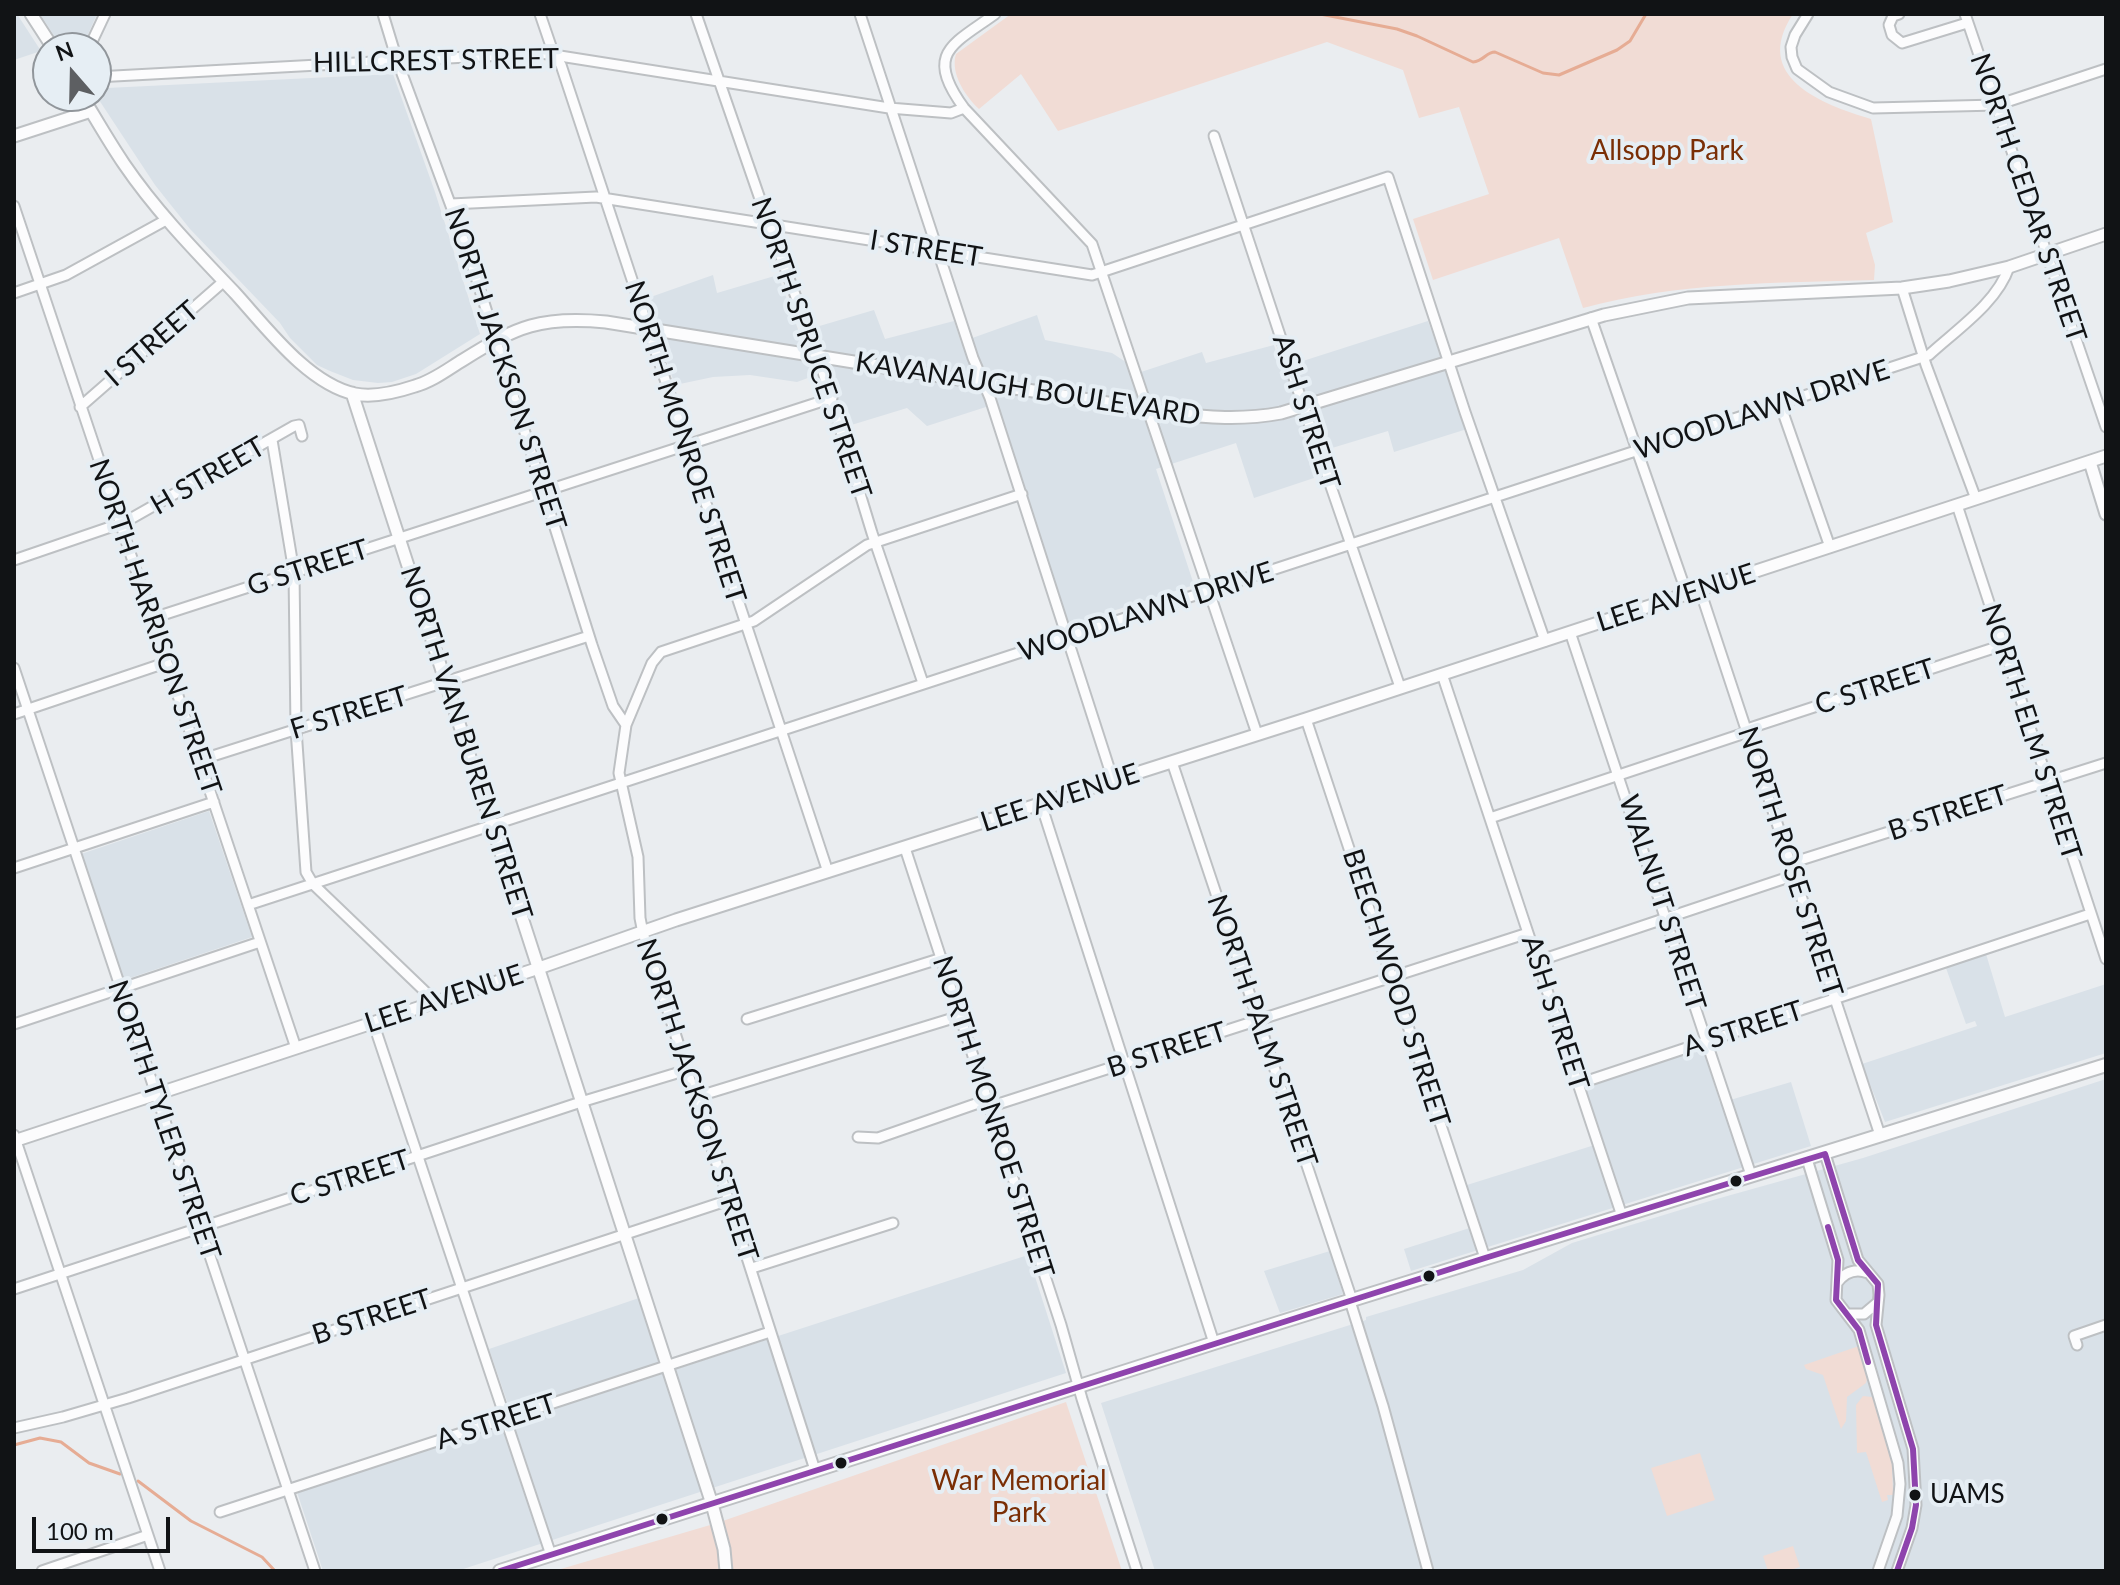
<!DOCTYPE html>
<html>
<head>
<meta charset="utf-8">
<style>
	body { margin:0 }
	#map { position:relative; width:2120px; height:1585px; overflow:hidden; background:#eaedf0; font-family:Lato,sans-serif }
	canvas { display:block }
	.frame { position:absolute; inset:0; border:16px solid #111315; pointer-events:none }
	.north { position:absolute; left:32px; top:32px; width:80px; height:80px; box-sizing:border-box; background:#e6eef4; border:2px solid #91969b; border-radius:50%; rotate:340deg; font-size:22px; font-weight:700; line-height:32px; text-align:center; color:#111315 }
	.north::after { content:''; display:block; margin:auto; width:28px; height:36px; background:#5d5f62; clip-path:polygon(50% 0,100% 100%,50% 72%,0 100%) }
	.scale { position:absolute; left:32px; top:1517px; width:138px; height:36px; box-sizing:border-box; border:4px solid #111315; border-top:0; padding-left:10px; font-size:24px; line-height:28px; white-space:nowrap; color:#111315; -webkit-text-stroke:6px #e6eef4; paint-order:stroke }
</style>
</head>
<body>
<div id="map">
<canvas width="2120" height="1585"></canvas>
<div class="frame"></div>
<div class="north">N</div>
<div class="scale">100 m</div>
</div>
<script>
const g = document.querySelector('canvas').getContext('2d');
g.lineJoin = 'round';
function fillPath(path, color) {
  g.fillStyle = color;
  g.fill(path, 'evenodd');
}
function strokePath(path, color, width, dash) {
  g.strokeStyle = color;
  g.lineWidth = width;
  g.lineCap = dash ? 'butt' : 'round';
  g.setLineDash(dash || []);
  g.stroke(path);
}
function write(font, color, halo, rows, align = 'center') {
  g.font = font + ' Lato,sans-serif';
  g.lineWidth = 8;
  g.setLineDash([]);
  g.textBaseline = 'middle';
  g.strokeStyle = halo;
  g.fillStyle = color;
  for (const [text, x, y, turn = 0] of rows) {
    g.save();
    g.translate(x, y);
    g.rotate((+turn || 0) * Math.PI / 180);
    g.textAlign = isNaN(turn) ? turn : align;
    if (halo) g.strokeText(text, 0, 0);
    g.fillText(text, 0, 0);
    g.restore();
  }
}
fillPath(new Path2D(`
	M 14,14 L 17,14 L 41,51 L 14,60 Z
	M 40,14 L 97,14 L 82,48 L 62,48 Z
	M 393,74 L 435,192 L 480,334 L 416,374 L 392,382 L 378,383 L 353,380 L 330,371 L 317,365 L 290,338 L 280,323 L 190,229 L 155,185 L 99,100 L 101,92 L 107,88 Z
	M 713,275 L 717,293 L 778,275 L 799,332 L 874,310 L 885,339 L 954,321 L 961,342 L 1037,315 L 1045,340 L 1112,353 L 1141,372 L 1202,352 L 1206,363 L 1274,345 L 1281,368 L 1428,321 L 1467,429 L 1394,452 L 1388,431 L 1309,455 L 1314,478 L 1254,498 L 1236,443 L 1156,469 L 1194,585 L 1069,625 L 989,406 L 927,426 L 907,408 L 835,430 L 816,375 L 797,382 L 750,375 L 713,377 L 675,385 L 645,299 Z
	M 209,811 L 252,937 L 124,980 L 81,854 Z
	M 1986,954 L 2005,1017 L 2106,984 L 2106,1053 L 1885,1122 L 1862,1064 L 1977,1026 L 1975,1021 L 1966,1024 L 1946,968 Z
	M 1699,1050 L 1705,1055 L 1720,1103 L 1791,1082 L 1811,1146 L 1411,1271 L 1404,1249 L 1479,1225 L 1467,1185 L 1601,1143 L 1583,1087 Z
	M 2106,1079 L 2106,1571 L 1155,1571 L 1101,1403 L 1366,1320 L 1366,1317 L 1523,1270 L 1572,1243 L 1713,1200 L 1863,1158 Z
	M 1330,1251 L 1343,1294 L 1280,1313 L 1264,1271 Z
	M 1028,1255 L 1066,1373 L 457,1571 L 323,1571 L 297,1492 Z
	M 639,1298 L 659,1364 L 510,1410 L 489,1349 Z`), '#d9e1e8');
fillPath(new Path2D(`
	M 1011,14 L 1793,14 C 1751,77 1821,104 1871,119 L 1893,222 L 1866,233 L 1875,265 L 1874,280 C 1776,283 1679,282 1583,308 L 1559,238 L 1433,280 L 1413,219 L 1489,194 L 1459,107 L 1419,118 L 1403,70 L 1327,42 L 1058,131 L 1021,74 L 979,109 C 965,96 950,73 956,54 Z
	M 1859,1346 L 1867,1379 L 1866,1383 L 1847,1397 L 1846,1421 L 1841,1429 L 1823,1375 L 1806,1369 L 1804,1365 Z
	M 1863,1396 L 1872,1397 L 1874,1400 L 1892,1464 L 1893,1495 L 1887,1495 L 1888,1500 L 1882,1502 L 1866,1452 L 1857,1453 L 1856,1405 Z
	M 1066,1402 L 1122,1571 L 554,1571 L 717,1523 Z
	M 1700,1453 L 1715,1500 L 1667,1516 L 1651,1468 Z
	M 1793,1546 L 1800,1567 L 1787,1571 L 1768,1571 L 1763,1556 Z`), '#f1dcd5');
strokePath(new Path2D(`
	M 1320,14 L 1397,29 L 1417,36 L 1473,62 C 1484,61 1486,52 1495,52 L 1543,73 L 1559,75 L 1617,50 L 1630,41 L 1646,14
	M 14,1445 L 40,1438 L 61,1442 L 89,1463 L 120,1474
	M 138,1481 L 191,1521 L 262,1557 L 275,1571`), '#e6ac94', 3);
const minor = new Path2D(`
	M 383,14 L 397,60 L 468,252 L 592,645 L 613,706 L 626,725
	M 540,14 L 554,55 L 561,65 L 828,872
	M 696,14 L 769,225 L 818,356 L 872,533 L 923,683
	M 860,14 L 973,358 L 990,398 L 1113,780
	M 995,14 C 952,45 924,53 964,108 L 1092,244 L 1257,734
	M 1808,14 L 1795,35 L 1791,47 L 1792,57 L 1797,69 L 1829,92 L 1873,108 L 1997,105 L 2106,69
	M 1899,14 L 1893,16 L 1889,25 L 1892,35 L 1902,43 L 1967,23
	M 1965,14 L 2106,427
	M 89,48 L 105,14
	M 96,77 L 541,53 L 889,108 L 951,113 L 964,108
	M 1214,136 L 1307,417 L 1400,687
	M 451,204 L 596,197 L 1092,275 L 1388,177 L 1465,412 L 1545,641
	M 14,206 L 296,1048
	M 1902,288 L 1926,365 L 1976,499
	M 14,293 L 66,275 L 166,220
	M 1591,318 L 1687,594
	M 1780,404 L 1830,547
	M 80,407 L 223,282
	M 272,440 L 294,572 L 296,729 L 306,872 L 313,884 L 436,1002
	M 1957,505 L 2106,959
	M 14,560 L 125,522 L 294,426 L 299,425 L 302,436
	M 1700,590 L 1880,1135
	M 150,619 L 832,398
	M 1570,632 L 1751,1175
	M 14,668 L 315,1571
	M 1442,674 L 1622,1216
	M 14,714 L 165,663
	M 1306,719 L 1485,1258
	M 1747,729 L 2003,645
	M 200,760 L 589,636
	M 1172,762 L 1352,1300
	M 1041,804 L 1214,1343
	M 1490,818 L 1748,732
	M 905,848 L 1061,1325 L 1082,1399 L 1137,1571
	M 1791,863 L 2106,763
	M 14,868 L 214,802
	M 248,905 L 1929,355 C 1956,330 1997,303 2009,267
	M 1538,961 L 1795,875
	M 747,1019 L 942,958
	M 373,1022 L 551,1555
	M 14,1024 L 260,942
	M 1578,1084 L 2090,914
	M 696,1097 L 960,1016
	M 989,1107 L 1528,933
	M 14,1135 L 160,1571
	M 858,1137 L 878,1138 L 987,1100
	M 1825,1154 L 1858,1260 L 1878,1284 L 1879,1295 L 1876,1325 L 1913,1449 L 1916,1505 L 1912,1528 L 1897,1571
	M 1807,1159 L 1838,1260 L 1836,1300 L 1859,1330 L 1898,1463 L 1900,1484 L 1897,1516 L 1878,1571
	M 752,1268 L 893,1223
	M 1837,1283 C 1845,1272 1855,1268 1868,1273
	M 14,1289 L 581,1102 L 687,1070
	M 1350,1301 L 1383,1406 L 1428,1571
	M 1848,1314 L 1864,1314 L 1877,1303
	M 2077,1345 L 2074,1336 L 2106,1325
	M 14,1428 L 63,1417 L 128,1398 L 729,1200
	M 815,1470 L 643,933 L 640,918 L 638,857 L 619,773 L 626,725 L 652,663 L 661,652 L 754,621 L 867,545 L 1022,494
	M 220,1512 L 770,1332
	M 42,1571 L 148,1535`);
const tertiary = new Path2D(`
	M 31,14 L 53,48
	M 82,96 C 96,119 109,142 124,164 C 156,211 196,252 235,293 C 266,327 308,384 355,394 C 375,398 397,392 415,386 C 433,381 448,369 463,360 C 517,326 541,316 606,322 L 1157,411 C 1200,417 1238,421 1281,413 L 1604,315 L 1688,298 L 1902,288 L 1949,281 L 2009,267 L 2106,234
	M 14,136 L 91,111
	M 352,393 L 712,1504 L 724,1549 L 726,1571
	M 2090,462 L 2106,514
	M 14,1141 L 539,968 L 676,920 L 1306,719 L 2106,456`);
const secondary = new Path2D(`
	M 500,1571 L 1214,1343 L 2106,1065`);
strokePath(minor, '#bdc0c3', 13);
strokePath(tertiary, '#bdc0c3', 15);
strokePath(secondary, '#bdc0c3', 16);
strokePath(minor, '#fcfcfd', 9);
strokePath(tertiary, '#fcfcfd', 11);
strokePath(secondary, '#fcfcfd', 12);
strokePath(new Path2D(`
	M 1828,1227 L 1838,1260 L 1836,1300 L 1859,1330 L 1868,1362
	M 500,1571 L 1485,1258 L 1825,1154 L 1858,1260 L 1878,1284 L 1876,1325 L 1913,1449 L 1916,1505 L 1912,1528 L 1897,1571`), '#8e44ad', 6);
for (const [x, y, r, color] of [
	[1736,1181,7,"#111315"],
	[1429,1276,7,"#111315"],
	[841,1463,7,"#111315"],
	[1915,1495,7,"#111315"],
	[662,1519,7,"#111315"]
]) {
  const dot = new Path2D();
  dot.arc(x, y, r, 0, 2 * Math.PI);
  g.fillStyle = color;
  g.fill(dot);
  strokePath(dot, '#e6eef4', 3);
}
write('26px', '#111315', '#e6eef4', [
	["UAMS",1930,1495]
], 'left');
write('28px', '#111315', '#e6eef4', [
	["HILLCREST STREET",436,61,-1],
	["NORTH CEDAR STREET",2028,198,71],
	["I STREET",926,249,9],
	["I STREET",152,344,-41],
	["NORTH SPRUCE STREET",811,348,71],
	["NORTH JACKSON STREET",505,369,72],
	["KAVANAUGH BOULEVARD",1028,389,9],
	["WOODLAWN DRIVE",1762,410,-18],
	["ASH STREET",1306,412,72],
	["NORTH MONROE STREET",685,442,72],
	["H STREET",208,476,-30],
	["G STREET",308,568,-18],
	["LEE AVENUE",1676,598,-18],
	["WOODLAWN DRIVE",1146,612,-18],
	["NORTH HARRISON STREET",155,627,71],
	["C STREET",1875,687,-18],
	["F STREET",349,713,-17],
	["NORTH ELM STREET",2031,732,72],
	["NORTH VAN BUREN STREET",466,743,72],
	["LEE AVENUE",1060,798,-18],
	["B STREET",1948,813,-18],
	["NORTH ROSE STREET",1790,862,72],
	["WALNUT STREET",1662,903,72],
	["BEECHWOOD STREET",1396,988,72],
	["LEE AVENUE",444,999,-18],
	["ASH STREET",1555,1013,72],
	["A STREET",1743,1029,-18],
	["NORTH PALM STREET",1262,1031,71],
	["B STREET",1167,1050,-18],
	["NORTH JACKSON STREET",697,1100,72],
	["NORTH MONROE STREET",993,1117,72],
	["NORTH TYLER STREET",164,1120,71],
	["C STREET",350,1178,-18],
	["B STREET",372,1317,-18],
	["A STREET",496,1422,-18]
]);
write('28px', '#7a2e05', '#e6eef4', [
	["Allsopp Park",1667,151],
	["War Memorial",1019,1481],
	["Park",1019,1513]
]);
</script>
</body>
</html>
